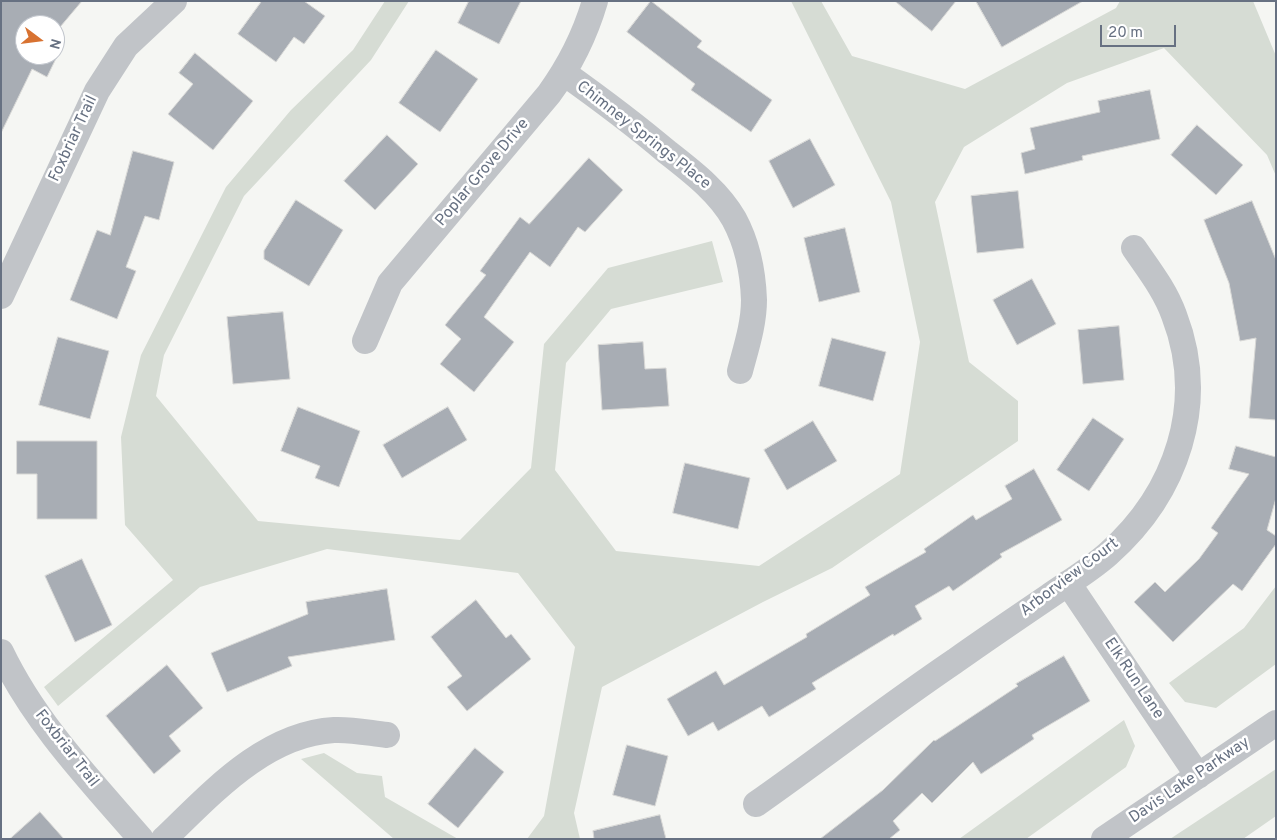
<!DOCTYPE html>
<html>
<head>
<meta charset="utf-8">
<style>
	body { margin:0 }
	#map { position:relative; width:1277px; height:840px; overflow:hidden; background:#f5f6f3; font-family:Overpass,sans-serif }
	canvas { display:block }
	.frame { position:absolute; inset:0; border:2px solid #677182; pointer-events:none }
	.north { position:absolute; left:15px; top:15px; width:50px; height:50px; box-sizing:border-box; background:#fff; border:1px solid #c2c6cd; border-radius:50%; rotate:105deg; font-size:14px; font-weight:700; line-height:20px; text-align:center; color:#677182 }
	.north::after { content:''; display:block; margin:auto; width:18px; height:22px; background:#d87231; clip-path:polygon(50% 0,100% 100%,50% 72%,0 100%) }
	.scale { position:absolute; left:1100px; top:25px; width:76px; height:22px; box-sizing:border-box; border:2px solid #677182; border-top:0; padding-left:6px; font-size:15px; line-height:18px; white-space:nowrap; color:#677182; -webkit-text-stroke:4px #fff; paint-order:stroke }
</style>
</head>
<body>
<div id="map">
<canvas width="1277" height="840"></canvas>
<div class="frame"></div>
<div class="north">N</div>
<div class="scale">20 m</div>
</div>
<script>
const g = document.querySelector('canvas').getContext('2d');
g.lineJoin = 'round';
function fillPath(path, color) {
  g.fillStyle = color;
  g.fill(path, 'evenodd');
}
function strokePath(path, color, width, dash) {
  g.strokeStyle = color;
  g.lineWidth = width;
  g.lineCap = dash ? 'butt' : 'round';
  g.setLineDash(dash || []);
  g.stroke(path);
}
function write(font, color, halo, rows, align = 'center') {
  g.font = font + ' Overpass,sans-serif';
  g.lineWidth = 5;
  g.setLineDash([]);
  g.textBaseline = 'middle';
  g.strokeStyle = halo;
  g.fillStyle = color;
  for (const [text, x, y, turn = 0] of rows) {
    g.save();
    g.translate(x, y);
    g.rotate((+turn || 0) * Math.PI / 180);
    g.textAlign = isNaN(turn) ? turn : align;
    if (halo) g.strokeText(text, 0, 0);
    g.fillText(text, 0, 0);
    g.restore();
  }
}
fillPath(new Path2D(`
	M 385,1 L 409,1 L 371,60 L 244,196 L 164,355 L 156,396 L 258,521 L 460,540 L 531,468 L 544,344 L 608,268 L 712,241 L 723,282 L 611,309 L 566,363 L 555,470 L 616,551 L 759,566 L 900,474 L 920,342 L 891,202 L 791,1 L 821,1 L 852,56 L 965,89 L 1116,8 L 1120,1 L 1253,1 L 1276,56 L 1276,176 L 1267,155 L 1164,48 L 1067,83 L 964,147 L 935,202 L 969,362 L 1018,401 L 1018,441 L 832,568 L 763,602 L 602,687 L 574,813 L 580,839 L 527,839 L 544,816 L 575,647 L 518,573 L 327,549 L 200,587 L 58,706 L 44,687 L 173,580 L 125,525 L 121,437 L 141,355 L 226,187 L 291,110 L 353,50 Z
	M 1276,586 L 1276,664 L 1216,708 L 1185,702 L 1169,683 L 1244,628 Z
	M 1124,720 L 1135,746 L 1126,767 L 1026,839 L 959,839 Z
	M 324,753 L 357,773 L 382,776 L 385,797 L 458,839 L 394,839 L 301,759 Z
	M 1276,769 L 1276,816 L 1243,839 L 1170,839 Z`), '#d6dcd4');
const building = new Path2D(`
	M 1,1 L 82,1 L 55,33 L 55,25 L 25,25 L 25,55 L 55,55 L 55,38 L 64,42 L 47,77 L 32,69 L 1,133 Z
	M 262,1 L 304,1 L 325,16 L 304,44 L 294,37 L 276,62 L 238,34 Z
	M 469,1 L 521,1 L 499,44 L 458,23 Z
	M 651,1 L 702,41 L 697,47 L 772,100 L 751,132 L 691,90 L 695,84 L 627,32 Z
	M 895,1 L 956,1 L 932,31 Z
	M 976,1 L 1083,1 L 1002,47 Z
	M 436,50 L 478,79 L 440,132 L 399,103 Z
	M 195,53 L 253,101 L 213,150 L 168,114 L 193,84 L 179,73 Z
	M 1150,90 L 1160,139 L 1082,156 L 1083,160 L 1025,174 L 1021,153 L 1035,149 L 1030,128 L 1100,112 L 1098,101 Z
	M 1197,125 L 1243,165 L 1216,195 L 1171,155 Z
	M 387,135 L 418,164 L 375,210 L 344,181 Z
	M 810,139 L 835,185 L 793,208 L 769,161 Z
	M 133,151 L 174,162 L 159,220 L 145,216 L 126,267 L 136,271 L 117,319 L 70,300 L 97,230 L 110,235 Z
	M 589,158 L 623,190 L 585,232 L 578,227 L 550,267 L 530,252 L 484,317 L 514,342 L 474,392 L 440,364 L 461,339 L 445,325 L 486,275 L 480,271 L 520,217 L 529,224 Z
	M 1018,191 L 1024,248 L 977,253 L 971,196 Z
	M 296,200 L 343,230 L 309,286 L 264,259 L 264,251 Z
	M 1252,201 L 1276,260 L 1276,420 L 1249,418 L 1256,338 L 1240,341 L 1229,283 L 1204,220 Z
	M 845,228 L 860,292 L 819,302 L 804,238 Z
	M 1032,279 L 1056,324 L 1017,345 L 993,300 Z
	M 283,312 L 290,379 L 233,384 L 227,317 Z
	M 1119,326 L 1124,380 L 1083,384 L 1078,330 Z
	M 58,337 L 109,351 L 90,419 L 39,405 Z
	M 832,338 L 886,352 L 873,401 L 819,386 Z
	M 643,342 L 645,369 L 666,368 L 669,406 L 602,410 L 598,345 Z
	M 298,407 L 360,431 L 339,487 L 315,478 L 320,466 L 281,451 Z
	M 448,407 L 467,440 L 402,478 L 383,445 Z
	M 1093,418 L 1124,439 L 1089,491 L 1057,470 Z
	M 813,421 L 837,461 L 787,490 L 764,450 Z
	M 17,441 L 97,441 L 97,519 L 37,519 L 37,474 L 17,474 Z
	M 1236,446 L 1276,457 L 1276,498 L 1267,530 L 1276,536 L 1276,544 L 1242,591 L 1233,584 L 1173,642 L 1134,602 L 1155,582 L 1165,592 L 1199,559 L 1218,533 L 1211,528 L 1249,474 L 1229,469 Z
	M 685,463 L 750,478 L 738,529 L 673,513 Z
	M 1034,469 L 1062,520 L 1000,554 L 1002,557 L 953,591 L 949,586 L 915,606 L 922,619 L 894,636 L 893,634 L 812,683 L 816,689 L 769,717 L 762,706 L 718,731 L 713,722 L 688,736 L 667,699 L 716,671 L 724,685 L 807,637 L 806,634 L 870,595 L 865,587 L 926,552 L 924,549 L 973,515 L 976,520 L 1012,499 L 1005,486 Z
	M 82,559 L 112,625 L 75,642 L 45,576 Z
	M 387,589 L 395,640 L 288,657 L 292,666 L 227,692 L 211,653 L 308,614 L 306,602 Z
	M 476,600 L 506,638 L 511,634 L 531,659 L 467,711 L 447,687 L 462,676 L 431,637 Z
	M 1064,656 L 1090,701 L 1032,735 L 1034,739 L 981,774 L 973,762 L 932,803 L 922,793 L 893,821 L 900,830 L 889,839 L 820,839 L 883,790 L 934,740 L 935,741 L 1018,686 L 1016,684 Z
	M 167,665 L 203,708 L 169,736 L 181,751 L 154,774 L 106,716 Z
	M 627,745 L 668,756 L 655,806 L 613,795 Z
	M 475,748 L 504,772 L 458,828 L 428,804 Z
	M 40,812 L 64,839 L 10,839 Z
	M 660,815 L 666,839 L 594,839 L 593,831 Z`);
fillPath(building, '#a8adb4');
strokePath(building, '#d7d7d5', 1);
strokePath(new Path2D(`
	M 564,73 C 599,98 634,124 667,152 C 691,171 718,191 734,219 C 747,243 753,272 754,300 C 754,324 746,348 740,371
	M 1,296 L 97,91 L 126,46 L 174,1
	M 365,341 L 390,283 L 549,94 C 570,65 585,35 595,1
	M 1068,583 L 1198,776
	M 1,652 C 35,723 90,780 141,839
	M 756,804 C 823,757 887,707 955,661 C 986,639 1017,618 1048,597 C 1068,583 1090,570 1108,554 C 1177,493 1208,403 1174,315 C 1165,290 1149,270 1134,248
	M 164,839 C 211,794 264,734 334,730 C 351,729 369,733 387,735
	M 1104,839 L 1276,723`), '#c1c4c8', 26);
write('16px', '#677182', '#fff', [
	["Chimney Springs Place",643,136,38],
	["Foxbriar Trail",74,139,-65],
	["Poplar Grove Drive",483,173,-50],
	["Arborview Court",1070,578,-37],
	["Elk Run Lane",1133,679,56],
	["Foxbriar Trail",66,749,52],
	["Davis Lake Parkway",1190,781,-34]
]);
</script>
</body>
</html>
